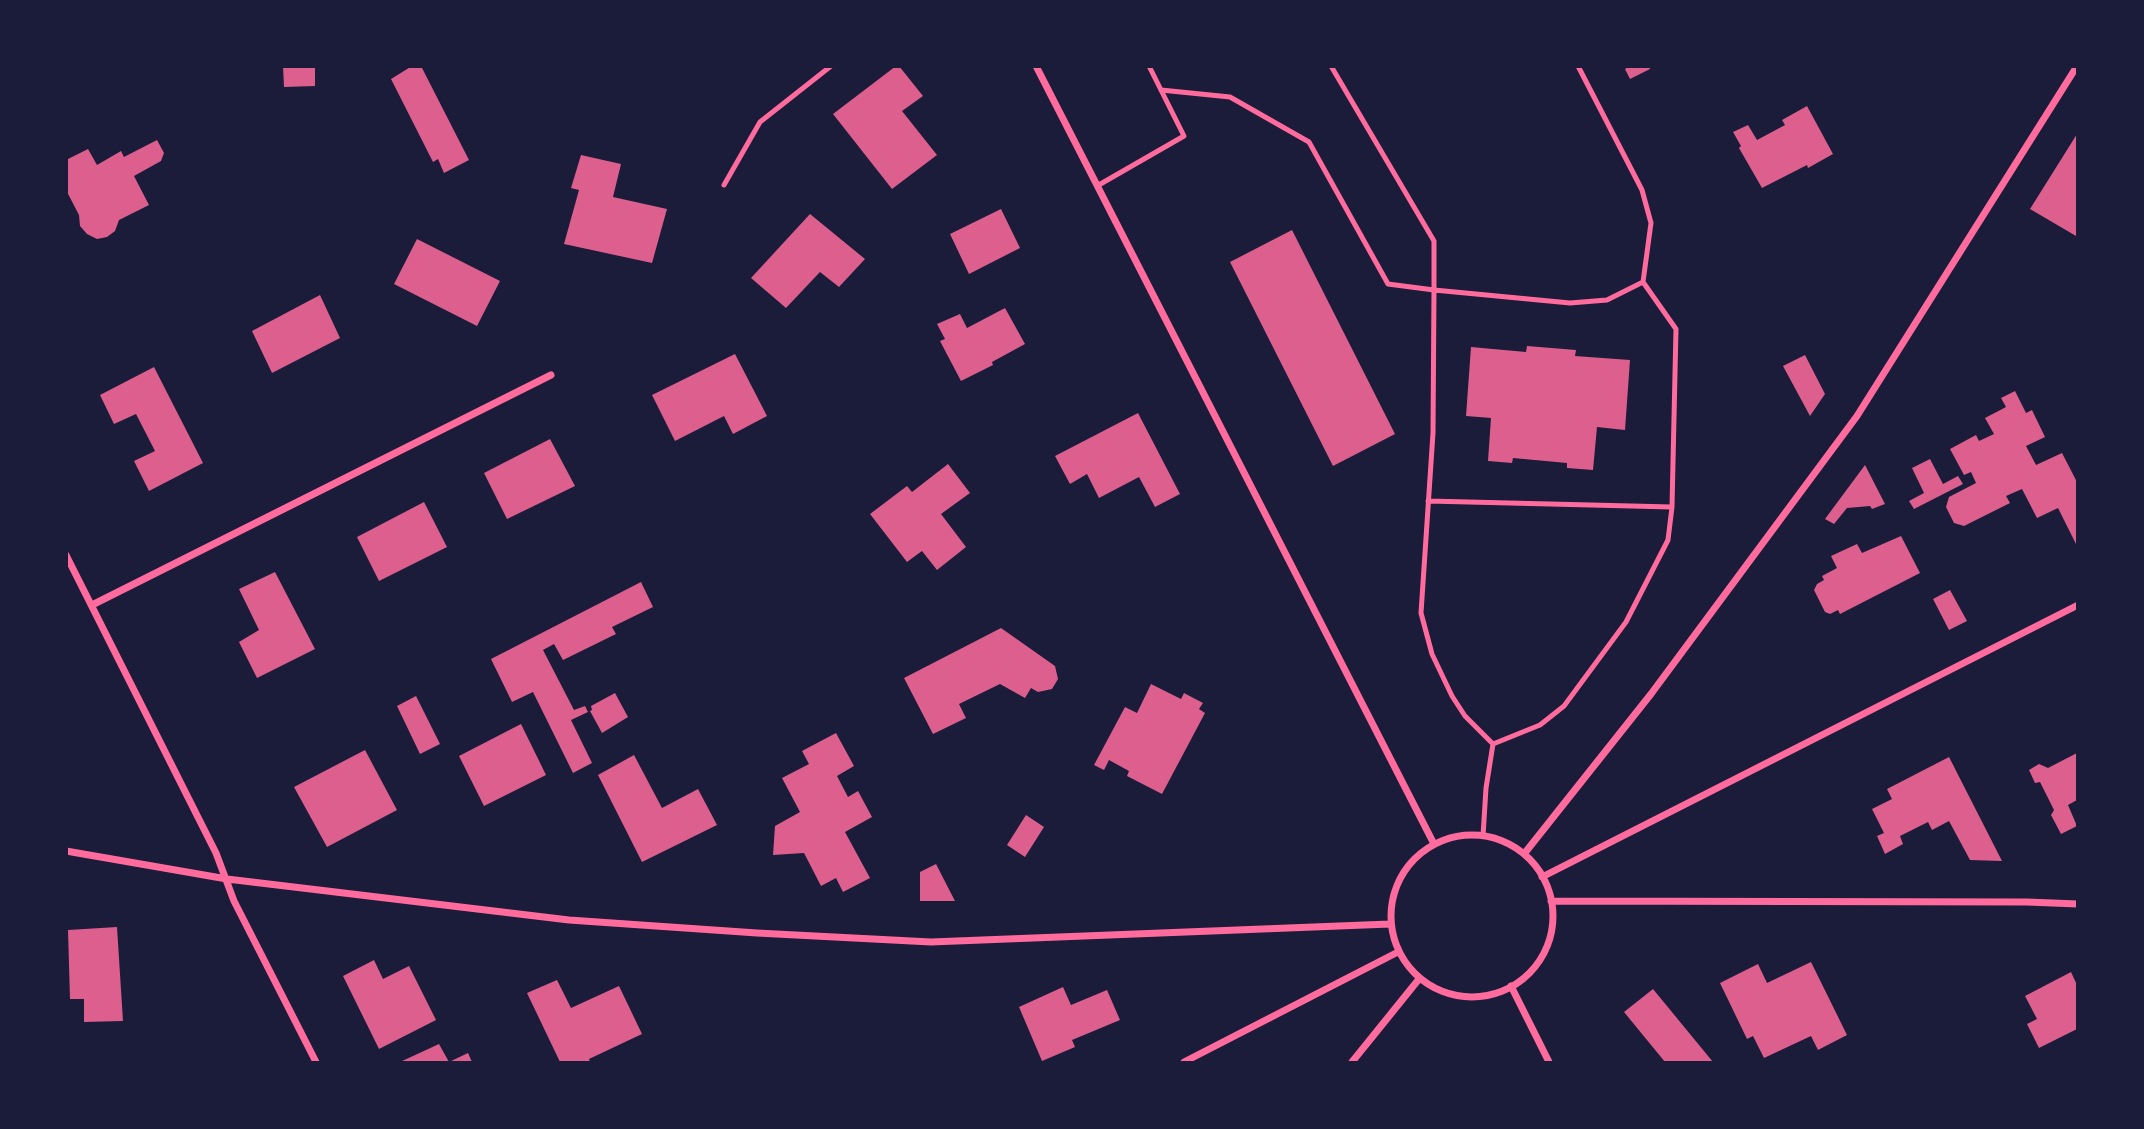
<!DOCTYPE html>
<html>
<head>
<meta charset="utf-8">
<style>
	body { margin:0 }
	#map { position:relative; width:2144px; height:1129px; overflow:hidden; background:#1b1b3a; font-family:"Space Grotesk",sans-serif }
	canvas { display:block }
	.frame { position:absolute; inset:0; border:68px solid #1b1b3a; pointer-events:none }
</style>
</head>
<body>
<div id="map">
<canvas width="2144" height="1129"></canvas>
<div class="frame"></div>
</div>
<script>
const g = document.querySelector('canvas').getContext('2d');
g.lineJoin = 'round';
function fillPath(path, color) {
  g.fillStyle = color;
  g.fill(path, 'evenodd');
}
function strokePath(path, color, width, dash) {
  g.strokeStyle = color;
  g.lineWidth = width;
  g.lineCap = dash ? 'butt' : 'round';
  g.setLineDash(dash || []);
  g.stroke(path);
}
fillPath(new Path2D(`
	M 283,66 L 315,66 L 315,86 L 284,87 Z
	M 412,66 L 421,66 L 469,160 L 444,173 L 438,159 L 433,162 L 391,79 Z
	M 896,66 L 899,66 L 923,96 L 902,111 L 937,155 L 892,189 L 833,114 Z
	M 1630,66 L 1649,66 L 1650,69 L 1630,79 L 1625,69 Z
	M 1807,106 L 1833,154 L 1808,168 L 1807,165 L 1762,188 L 1739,148 L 1741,146 L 1733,132 L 1748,125 L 1757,140 L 1785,125 L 1782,120 Z
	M 2077,134 L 2077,234 L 2076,236 L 2030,209 Z
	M 157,140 L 164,153 L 161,161 L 134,176 L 149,205 L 119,220 L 115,231 L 107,237 L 97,239 L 87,234 L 80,226 L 79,215 L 66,190 L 66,160 L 88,149 L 97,165 L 121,151 L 124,157 Z
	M 581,155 L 621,164 L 613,197 L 667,209 L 652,263 L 564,244 L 579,190 L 571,188 Z
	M 1001,209 L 1020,248 L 969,274 L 950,234 Z
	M 810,214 L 865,259 L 839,287 L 820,272 L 786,308 L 751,278 Z
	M 1292,230 L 1395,434 L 1333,466 L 1230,262 Z
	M 417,239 L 500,281 L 477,326 L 394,284 Z
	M 320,295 L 340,338 L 272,373 L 252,331 Z
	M 1005,308 L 1025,344 L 992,362 L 993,365 L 961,381 L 940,341 L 945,339 L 937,324 L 960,314 L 967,328 Z
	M 1527,346 L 1576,350 L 1575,356 L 1630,360 L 1625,430 L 1597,427 L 1593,470 L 1567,468 L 1567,463 L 1513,458 L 1512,463 L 1488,461 L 1491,418 L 1466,416 L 1471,347 L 1526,352 Z
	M 735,354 L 767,416 L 733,434 L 724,416 L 675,441 L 652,395 Z
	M 1805,355 L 1825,394 L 1810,416 L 1783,366 Z
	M 154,367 L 203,463 L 149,491 L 134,461 L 155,451 L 136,414 L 114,424 L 100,395 Z
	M 2015,391 L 2026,413 L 2032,410 L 2045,437 L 2026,446 L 2036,465 L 2062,453 L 2077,482 L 2077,546 L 2058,508 L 2037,518 L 2022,489 L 2006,496 L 2010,503 L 1964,526 L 1954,523 L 1946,507 L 1949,497 L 1976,483 L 1971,472 L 1964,475 L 1950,449 L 1976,435 L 1979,441 L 1994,434 L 1985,418 L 2006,407 L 2001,398 Z
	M 1138,413 L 1180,494 L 1155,507 L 1139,477 L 1099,498 L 1087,474 L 1070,484 L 1055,456 Z
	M 550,439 L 575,486 L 507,519 L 484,473 Z
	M 1930,459 L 1943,484 L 1958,476 L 1963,484 L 1914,509 L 1909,501 L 1924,493 L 1912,468 Z
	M 948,464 L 970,493 L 941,514 L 966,547 L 937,570 L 922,551 L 907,562 L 870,514 L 907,486 L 912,492 Z
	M 1865,465 L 1885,504 L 1872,509 L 1870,506 L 1847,508 L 1834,524 L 1825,519 Z
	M 424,502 L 447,547 L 379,581 L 357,537 Z
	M 1901,536 L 1920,573 L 1840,614 L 1838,610 L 1830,614 L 1825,612 L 1814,590 L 1817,584 L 1824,580 L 1822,576 L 1837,568 L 1831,556 L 1857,544 L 1862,553 Z
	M 275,572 L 315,649 L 257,678 L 239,642 L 259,630 L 239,589 Z
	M 641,582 L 653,607 L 612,627 L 616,634 L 563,660 L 554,644 L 543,650 L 574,710 L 585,706 L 588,712 L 571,720 L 592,763 L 573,773 L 533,692 L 512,702 L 491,659 Z
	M 1950,590 L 1967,621 L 1949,630 L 1933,599 Z
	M 1001,628 L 1055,666 L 1058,679 L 1052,689 L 1038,692 L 1031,688 L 1025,698 L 1000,684 L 959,704 L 966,718 L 933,734 L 904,678 Z
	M 1151,684 L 1181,699 L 1184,693 L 1203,703 L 1199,709 L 1205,713 L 1162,794 L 1127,776 L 1129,771 L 1109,760 L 1104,770 L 1094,765 L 1125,707 L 1137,713 Z
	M 615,693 L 628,717 L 602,733 L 590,711 L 592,710 L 591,706 Z
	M 416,696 L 440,744 L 420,754 L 397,706 Z
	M 521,724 L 546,775 L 484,806 L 459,756 Z
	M 836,733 L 854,766 L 837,776 L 848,797 L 858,791 L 872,817 L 845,832 L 870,878 L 843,892 L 836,878 L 821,886 L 804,853 L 773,855 L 775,826 L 800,812 L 782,778 L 809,764 L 802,751 Z
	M 365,750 L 397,810 L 327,847 L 294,787 Z
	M 2077,753 L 2077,800 L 2068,805 L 2077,826 L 2061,834 L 2051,815 L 2054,810 L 2040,782 L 2035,783 L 2029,770 L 2039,764 L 2048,768 Z
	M 634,755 L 662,808 L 698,789 L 717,825 L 642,862 L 598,775 Z
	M 1949,757 L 2002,861 L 1970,860 L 1949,821 L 1932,830 L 1928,822 L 1900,836 L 1903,844 L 1885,854 L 1877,836 L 1884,833 L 1872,809 L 1892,799 L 1887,789 Z
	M 1026,815 L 1044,827 L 1025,857 L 1007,845 Z
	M 936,864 L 955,901 L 920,901 L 920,872 Z
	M 117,927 L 123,1021 L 84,1022 L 84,999 L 70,999 L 68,930 Z
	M 374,960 L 383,979 L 409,966 L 436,1020 L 379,1049 L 343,976 Z
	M 1811,962 L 1847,1035 L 1818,1050 L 1811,1036 L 1764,1058 L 1753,1036 L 1747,1039 L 1720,983 L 1758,964 L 1767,983 Z
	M 2071,972 L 2077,985 L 2077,1029 L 2039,1048 L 2027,1024 L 2037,1019 L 2025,996 Z
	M 557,980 L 571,1008 L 619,986 L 642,1034 L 589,1059 L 590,1062 L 560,1062 L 527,993 Z
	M 1063,987 L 1071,1005 L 1107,990 L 1120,1020 L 1072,1040 L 1075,1047 L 1042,1061 L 1019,1007 Z
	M 1653,989 L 1713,1062 L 1665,1062 L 1624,1012 Z
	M 439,1044 L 449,1062 L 468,1053 L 472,1062 L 400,1062 Z`), '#dd5f8e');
strokePath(new Path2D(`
	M 1161,90 L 1230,97 L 1309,142 L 1388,284 L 1434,290 L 1434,241 L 1331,66
	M 724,185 L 760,122 L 831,66
	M 1097,186 L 1184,136 L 1149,66
	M 1428,501 L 1672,507
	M 1493,744 L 1540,725 L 1564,706 L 1626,622 L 1668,540 L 1672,507 L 1676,329 L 1643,282
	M 1483,836 L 1486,788 L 1493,744 L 1465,716 L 1452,696 L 1432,654 L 1421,613 L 1433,433 L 1434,290 L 1570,303 L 1607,300 L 1643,282 L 1651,223 L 1642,190 L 1578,66`), '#ff6b9d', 5);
strokePath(new Path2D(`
	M 1036,66 L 1434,844
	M 66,555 L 216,853 L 234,901 L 316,1062
	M 92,605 L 551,375
	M1391 916a81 81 0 1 1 162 0a81 81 0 1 1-162 0Z
	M 66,851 L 227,879 L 569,920 L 757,933 L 931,942 L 1390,924
	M 1524,854 L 1651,694 L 1857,416 L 2077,66
	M 1542,877 L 2078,605
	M 1551,901 L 2027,902 L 2078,904
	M 1511,986 L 1549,1062
	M 1184,1062 L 1398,952
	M 1352,1062 L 1419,979`), '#ff6b9d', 7);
</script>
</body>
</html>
